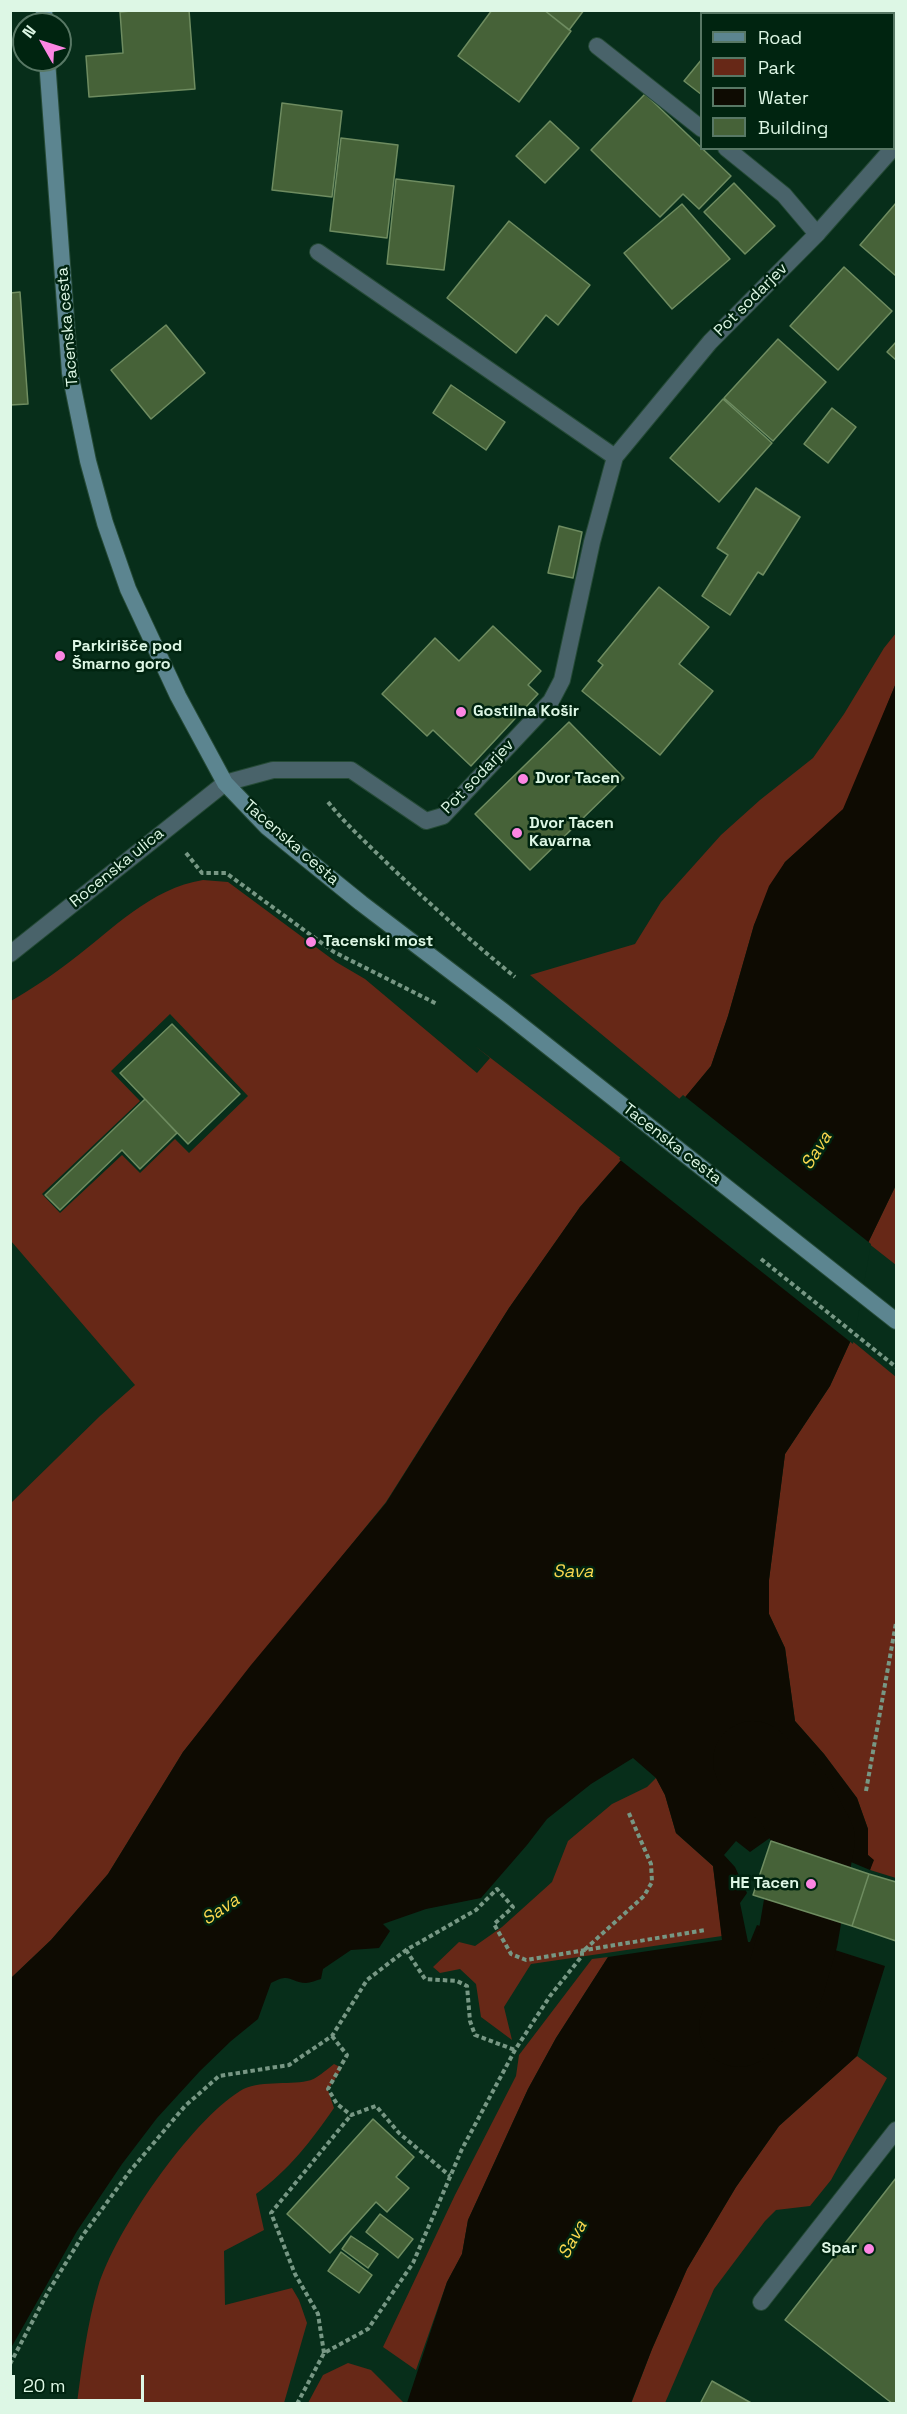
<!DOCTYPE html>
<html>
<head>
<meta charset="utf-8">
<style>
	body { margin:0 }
	#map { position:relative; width:907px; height:2414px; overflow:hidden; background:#072e1a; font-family:"Space Grotesk",sans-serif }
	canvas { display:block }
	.frame { position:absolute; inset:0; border:12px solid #ddf7e5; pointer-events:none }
	.legend { position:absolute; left:700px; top:12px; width:195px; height:138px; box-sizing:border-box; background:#002410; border:2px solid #587865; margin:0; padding:8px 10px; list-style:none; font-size:18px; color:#ddf7e5 }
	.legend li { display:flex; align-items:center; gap:12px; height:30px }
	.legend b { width:30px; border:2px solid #587865 }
	.north { position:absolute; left:12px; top:12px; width:60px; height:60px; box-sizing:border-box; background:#002410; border:2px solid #587865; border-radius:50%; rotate:309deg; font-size:16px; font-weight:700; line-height:24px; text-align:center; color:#ddf7e5 }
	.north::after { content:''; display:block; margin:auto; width:21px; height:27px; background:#fc86e3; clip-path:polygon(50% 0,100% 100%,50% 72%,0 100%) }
	.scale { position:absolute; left:12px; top:2375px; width:132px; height:27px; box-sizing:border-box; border:3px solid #ddf7e5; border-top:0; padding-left:8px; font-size:18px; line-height:21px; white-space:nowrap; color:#ddf7e5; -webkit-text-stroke:4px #002410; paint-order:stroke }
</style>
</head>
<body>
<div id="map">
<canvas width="907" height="2414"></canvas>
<div class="frame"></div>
<ul class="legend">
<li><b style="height:8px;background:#5c8590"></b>Road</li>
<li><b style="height:16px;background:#672817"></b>Park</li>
<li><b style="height:16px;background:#0e0b02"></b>Water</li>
<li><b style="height:16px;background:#466238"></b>Building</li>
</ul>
<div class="north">N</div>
<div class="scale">20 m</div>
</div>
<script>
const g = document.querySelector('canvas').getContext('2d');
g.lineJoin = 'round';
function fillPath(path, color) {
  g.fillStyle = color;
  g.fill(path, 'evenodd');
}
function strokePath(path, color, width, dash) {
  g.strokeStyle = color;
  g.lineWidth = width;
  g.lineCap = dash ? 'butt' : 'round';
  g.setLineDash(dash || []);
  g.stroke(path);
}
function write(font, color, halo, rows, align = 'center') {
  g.font = font + ' "Space Grotesk",sans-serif';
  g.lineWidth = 5;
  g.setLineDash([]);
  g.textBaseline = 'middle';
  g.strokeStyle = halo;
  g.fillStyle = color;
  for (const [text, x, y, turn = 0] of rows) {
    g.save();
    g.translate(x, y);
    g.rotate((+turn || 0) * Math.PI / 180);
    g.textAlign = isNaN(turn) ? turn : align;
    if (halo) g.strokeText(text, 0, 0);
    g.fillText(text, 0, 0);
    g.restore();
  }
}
fillPath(new Path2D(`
	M 896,633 L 896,683 L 856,783 L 843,810 L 785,862 L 754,925 L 728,1016 L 711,1066 L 682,1101 L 530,975 L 635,944 L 661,902 L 721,835 L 760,800 L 813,758 L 844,714 L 884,648 Z
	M 203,880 L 228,882 L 336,962 L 365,979 L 477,1073 L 490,1058 L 475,1046 L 622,1159 L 580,1207 L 509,1308 L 386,1502 L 183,1752 L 108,1874 L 51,1940 L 11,1978 L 11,1503 L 100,1416 L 135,1385 L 11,1241 L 11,1001 C 31,989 53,975 72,960 C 112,930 151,888 203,880 ZM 170,1014 L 248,1096 L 189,1153 L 175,1139 L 140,1173 L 122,1155 L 60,1213 L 42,1194 L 140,1101 L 111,1071 Z
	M 896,1185 L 896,1265 L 868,1243 Z
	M 851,1340 L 896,1377 L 896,1878 L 870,1870 L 873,1860 L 868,1855 L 868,1829 L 857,1798 L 824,1754 L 795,1721 L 785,1648 L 769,1614 L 769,1580 L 785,1454 L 830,1386 Z
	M 656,1778 L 665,1795 L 676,1833 L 713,1866 L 722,1936 L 531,1964 L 504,2007 L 512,2040 L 481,2017 L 476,1984 L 460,1969 L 440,1973 L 433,1967 L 459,1942 L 475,1946 L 502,1927 L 552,1882 L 568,1841 L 612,1804 L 647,1787 Z
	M 608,1957 L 556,2038 L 528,2089 L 468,2220 L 462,2254 L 447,2282 L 416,2370 L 383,2347 L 455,2195 L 516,2076 L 519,2055 L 592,1959 Z
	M 857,2056 L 887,2078 L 831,2180 L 810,2206 L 776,2210 L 765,2221 L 714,2289 L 665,2403 L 631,2404 L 652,2349 L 687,2269 L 736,2187 L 779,2126 Z
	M 334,2064 L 342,2068 L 328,2090 L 334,2108 C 311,2141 289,2170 256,2194 L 264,2230 L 224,2251 L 225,2305 L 292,2288 L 299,2300 L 307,2323 L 284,2403 L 77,2403 C 82,2365 87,2325 98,2287 C 115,2231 190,2122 240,2091 C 258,2080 288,2085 307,2081 C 316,2080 327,2069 334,2064 Z
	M 348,2363 L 371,2370 L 404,2403 L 308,2403 L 323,2375 Z`), '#672817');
fillPath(new Path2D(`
	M 896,683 L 896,1185 L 868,1243 L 851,1340 L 830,1386 L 785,1454 L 769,1580 L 769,1614 L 785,1648 L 795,1721 L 824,1754 L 857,1798 L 868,1829 L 868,1855 L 874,1860 L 870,1870 L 791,1837 L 767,1813 L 763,1818 L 774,1835 L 750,1852 L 736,1841 L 724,1855 L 735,1867 L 747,1893 L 740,1903 L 748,1942 L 750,1942 L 757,1925 L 885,1966 L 857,2056 L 779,2126 L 736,2187 L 687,2269 L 652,2349 L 631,2403 L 407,2403 L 447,2282 L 462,2254 L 468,2220 L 528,2089 L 556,2038 L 608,1957 L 722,1940 L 713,1866 L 676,1833 L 665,1795 L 656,1778 L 633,1758 L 591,1784 L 547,1819 L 527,1845 L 481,1898 L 426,1909 L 383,1924 L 390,1931 L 379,1948 L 351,1950 L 323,1969 L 321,1979 C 317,1980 310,1983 306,1983 C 289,1982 291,1972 271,1983 L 258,2019 L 231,2041 L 200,2071 L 157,2118 L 122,2164 L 77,2231 L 11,2348 L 11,1978 L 51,1940 L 108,1874 L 183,1752 L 251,1665 L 386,1503 L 509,1308 L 580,1207 L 622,1159 L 682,1101 L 711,1066 L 728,1016 L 754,925 L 769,886 L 785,862 L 843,809 Z`), '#0e0b02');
fillPath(new Path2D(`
	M 683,1095 L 871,1244 L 853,1344 L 619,1159 Z`), '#072e1a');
strokePath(new Path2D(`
	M 739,2027 L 785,1983 L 798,1938 L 815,1839 L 794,1799 L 753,1761`), '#0e0b02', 80);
const building = new Path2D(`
	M 142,10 L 189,10 L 195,89 L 89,97 L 86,56 L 123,53 L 120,12 Z
	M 492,10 L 544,10 L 571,31 L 519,102 L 458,56 Z
	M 544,10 L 584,10 L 569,30 Z
	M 705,10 L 808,10 L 811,14 L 707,14 Z
	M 702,59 L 702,95 L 684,81 Z
	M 645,94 L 731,176 L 699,209 L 683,194 L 660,217 L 591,150 Z
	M 282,103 L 342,111 L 332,197 L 272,190 Z
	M 550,121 L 579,148 L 545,183 L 516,156 Z
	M 341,138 L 398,145 L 387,238 L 330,231 Z
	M 396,179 L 454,186 L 444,270 L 387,264 Z
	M 734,183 L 775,226 L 745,254 L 704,212 Z
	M 896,203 L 896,276 L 860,245 Z
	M 682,204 L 730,259 L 672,309 L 624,253 Z
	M 509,221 L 590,285 L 558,325 L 546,315 L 516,353 L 447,298 Z
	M 844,267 L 892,311 L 838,370 L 790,326 Z
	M 20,292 L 28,404 L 10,405 L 10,293 Z
	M 166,325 L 205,373 L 151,419 L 111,370 Z
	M 778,339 L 826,382 L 773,441 L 724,398 Z
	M 896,342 L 896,360 L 887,352 Z
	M 451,385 L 505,422 L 486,450 L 433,413 Z
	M 723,399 L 772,443 L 719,502 L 670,458 Z
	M 832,408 L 856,427 L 828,463 L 804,444 Z
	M 756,488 L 800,517 L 763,575 L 758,572 L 730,615 L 702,596 L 728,555 L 717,548 Z
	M 559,526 L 582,532 L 573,578 L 548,573 Z
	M 659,587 L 709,627 L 679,664 L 713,691 L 660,755 L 582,691 L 603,665 L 598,661 Z
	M 493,626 L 541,671 L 528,685 L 538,694 L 471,766 L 433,730 L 427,736 L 382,694 L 435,638 L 459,661 Z
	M 569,722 L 624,778 L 530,870 L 475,814 Z
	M 172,1024 L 240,1094 L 188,1144 L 120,1073 Z
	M 145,1099 L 177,1133 L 140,1169 L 122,1150 L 60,1210 L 45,1195 Z
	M 771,1841 L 869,1874 L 852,1926 L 753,1895 Z
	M 869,1874 L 896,1882 L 896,1941 L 852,1926 Z
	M 373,2119 L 414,2157 L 396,2177 L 409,2188 L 387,2212 L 376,2202 L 330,2253 L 287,2214 Z
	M 896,2178 L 896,2404 L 893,2404 L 785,2320 Z
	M 380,2214 L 413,2239 L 398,2258 L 366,2232 Z
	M 351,2236 L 378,2254 L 368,2268 L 342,2249 Z
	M 341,2252 L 372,2275 L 359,2293 L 328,2271 Z
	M 712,2381 L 753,2404 L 700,2404 Z`);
fillPath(building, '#466238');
strokePath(building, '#6e8c60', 1.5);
const service = new Path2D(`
	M 597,46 L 702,129
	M 726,148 L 784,195 L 817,234
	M 761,2302 L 896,2130`);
const minor = new Path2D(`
	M 861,10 L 863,14
	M 894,69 L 896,75
	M 318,252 L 615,457
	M 225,783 L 273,770 L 351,770 L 426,821 L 443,816 L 551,701 L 562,680 L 592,542 L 615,457 L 710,342 L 817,234 L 893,148`);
const tertiary = new Path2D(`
	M 10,954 L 225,783`);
const secondary = new Path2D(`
	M 44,10 L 45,24
	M 47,60 L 70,373 L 88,461 L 105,523 L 128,589 L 178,696 L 225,783 L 267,827 L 361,903 L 503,1011 L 896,1321`);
strokePath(service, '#254a36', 18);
strokePath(minor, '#254a36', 18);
strokePath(tertiary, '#254a36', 18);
strokePath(secondary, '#254a36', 18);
strokePath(new Path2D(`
	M 328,802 C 347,826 370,846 392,868 C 432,906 472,942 515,977
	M 186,853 L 202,873 L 226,873 L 334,952 L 437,1004
	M 761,1259 L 896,1367
	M 866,1791 L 896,1623
	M 406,1950 L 425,1979 L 457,1981 L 467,1986 L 470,2021 L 475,2035 L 515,2050
	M 332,2036 L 347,2055 L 328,2089 L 337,2104 L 351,2115 L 376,2106 L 399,2133 L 450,2176
	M 324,2353 L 318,2314 L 295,2274 L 271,2213 L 351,2115
	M 10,2364 L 48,2292 L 83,2235 L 130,2171 L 185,2106 L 219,2076 L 289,2065 L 332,2036 L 367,1980 L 406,1950 L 476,1910 L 497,1889 L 513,1907 L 494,1924 L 511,1954 L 526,1960 L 705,1930
	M 297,2404 L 324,2353 L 368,2329 L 413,2263 L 462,2149 L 515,2050 L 550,1996 L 582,1956 L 582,1952 L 644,1896 L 652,1882 L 651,1864 L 628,1811`), '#779784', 4, [4.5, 3]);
strokePath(service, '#49636a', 16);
strokePath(minor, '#49636a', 16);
strokePath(tertiary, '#49636a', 16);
strokePath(secondary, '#5c8590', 16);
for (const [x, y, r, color] of [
	[60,656,6,"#fc86e3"],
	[461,712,6,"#fc86e3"],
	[523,779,6,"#fc86e3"],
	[517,833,6,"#fc86e3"],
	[311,942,6,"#fc86e3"],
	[811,1884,6,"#fc86e3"],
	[869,2249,6,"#fc86e3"]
]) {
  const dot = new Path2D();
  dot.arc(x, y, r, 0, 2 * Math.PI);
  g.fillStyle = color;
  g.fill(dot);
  strokePath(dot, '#002410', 2);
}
write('16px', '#ddf7e5', '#002410', [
	["Pot sodarjev",751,300,-45],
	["Tacenska cesta",68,327,-95],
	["Pot sodarjev",478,777,-46],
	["Tacenska cesta",291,843,41],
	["Rocenska ulica",117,868,-39],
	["Tacenska cesta",672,1144,38]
]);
write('bold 16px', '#ddf7e5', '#002410', [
	["Parkirišče pod",72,647],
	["Šmarno goro",72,665],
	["Gostilna Košir",473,712],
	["Dvor Tacen",535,779],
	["Dvor Tacen",529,824],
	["Kavarna",529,842],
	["Tacenski most",323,942],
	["HE Tacen",799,1884,"right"],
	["Spar",857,2249,"right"]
], 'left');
write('italic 18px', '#f7d74e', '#002410', [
	["Sava",817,1151,-58],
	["Sava",573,1572],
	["Sava",221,1910,-34],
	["Sava",573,2240,-61]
]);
</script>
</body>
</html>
